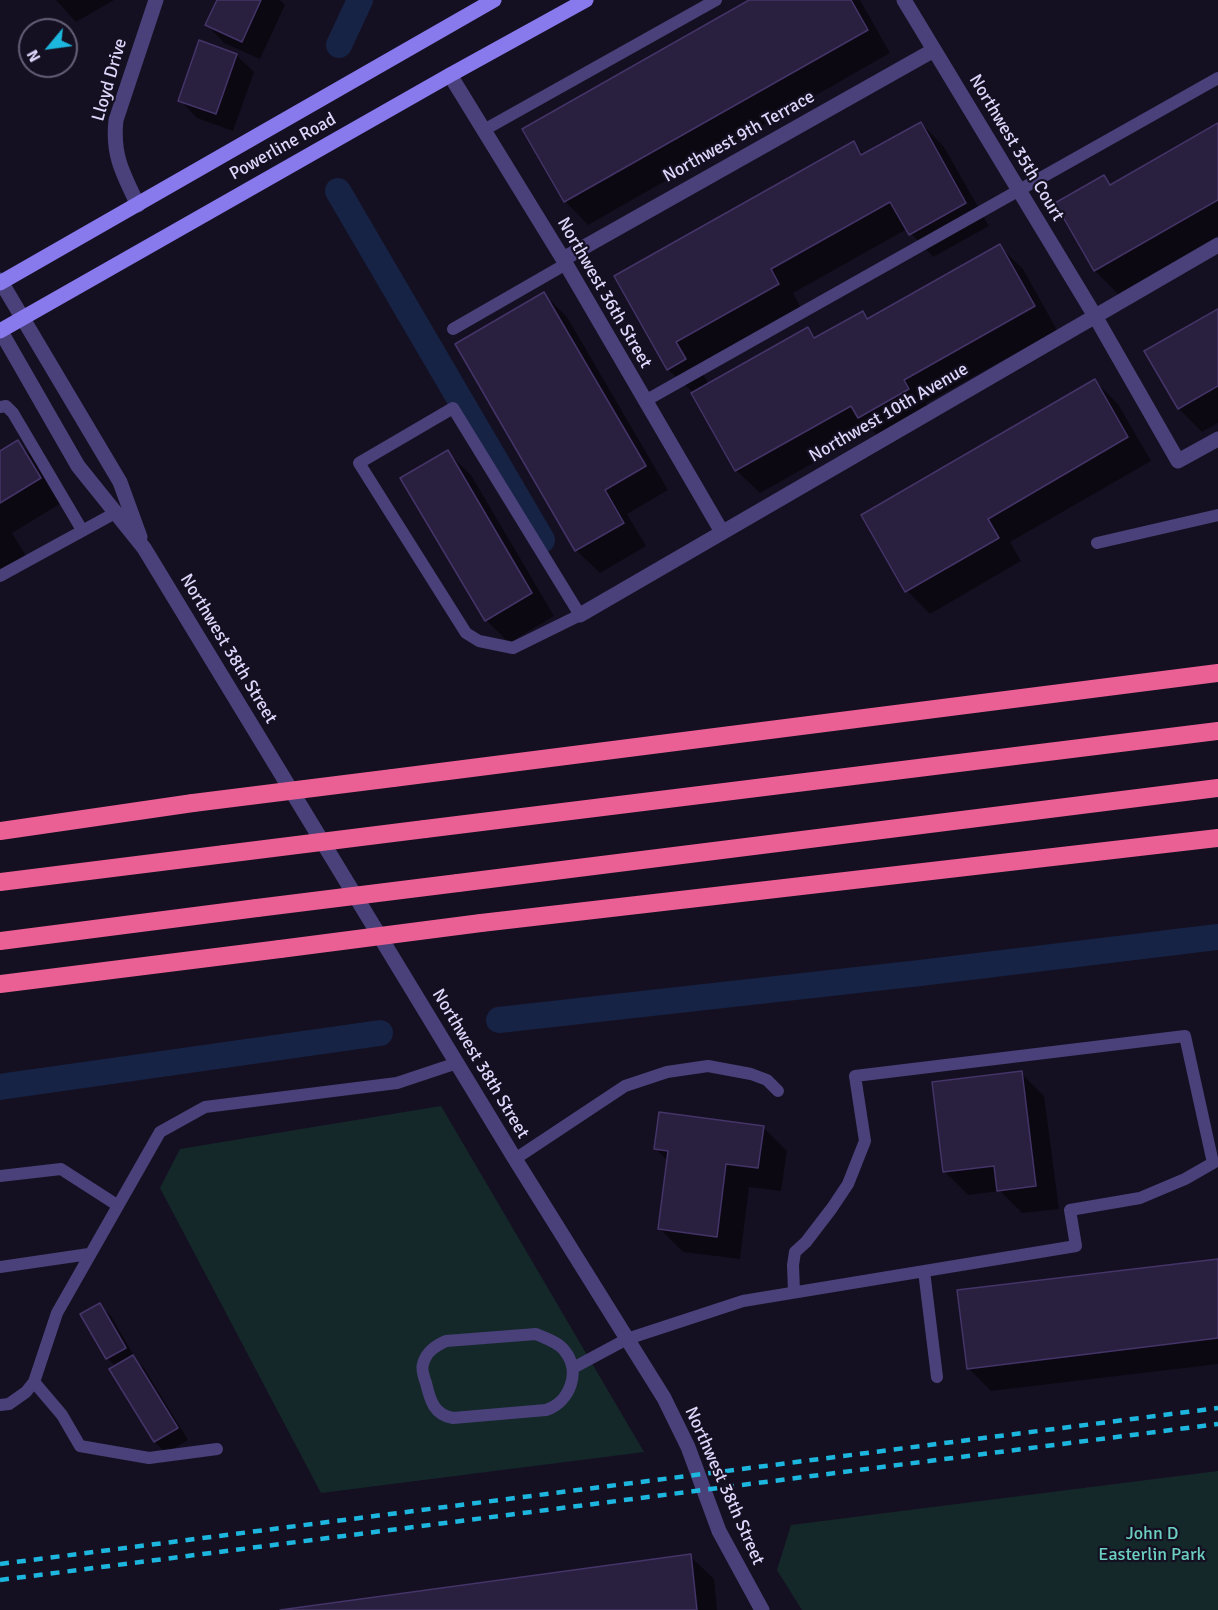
<!DOCTYPE html>
<html>
<head>
<meta charset="utf-8">
<style>
	body { margin:0 }
	#map { position:relative; width:1218px; height:1610px; overflow:hidden; background:#151021; font-family:Signika,sans-serif }
	canvas { display:block }
	.north { position:absolute; left:18px; top:18px; width:60px; height:60px; box-sizing:border-box; background:#151021; border:2px solid #655f78; border-radius:50%; rotate:241deg; font-size:16px; font-weight:700; line-height:24px; text-align:center; color:#ded6fa }
	.north::after { content:''; display:block; margin:auto; width:21px; height:27px; background:#1db6de; clip-path:polygon(50% 0,100% 100%,50% 72%,0 100%) }
</style>
</head>
<body>
<div id="map">
<canvas width="1218" height="1610"></canvas>
<div class="north">N</div>
</div>
<script>
const g = document.querySelector('canvas').getContext('2d');
g.lineJoin = 'round';
function fillPath(path, color) {
  g.fillStyle = color;
  g.fill(path, 'evenodd');
}
function strokePath(path, color, width, dash) {
  g.strokeStyle = color;
  g.lineWidth = width;
  g.lineCap = dash ? 'butt' : 'round';
  g.setLineDash(dash || []);
  g.stroke(path);
}
function write(font, color, halo, rows, align = 'center') {
  g.font = font + ' Signika,sans-serif';
  g.lineWidth = 4.5;
  g.setLineDash([]);
  g.textBaseline = 'middle';
  g.strokeStyle = halo;
  g.fillStyle = color;
  for (const [text, x, y, turn = 0] of rows) {
    g.save();
    g.translate(x, y);
    g.rotate((+turn || 0) * Math.PI / 180);
    g.textAlign = isNaN(turn) ? turn : align;
    if (halo) g.strokeText(text, 0, 0);
    g.fillText(text, 0, 0);
    g.restore();
  }
}
fillPath(new Path2D(`
	M 441,1106 L 644,1452 L 321,1493 L 160,1188 L 180,1149 Z
	M 1218,1471 L 1218,1610 L 802,1610 L 777,1570 L 791,1525 Z`), '#14282a');
fillPath(new Path2D(`
	M 56,0 L 114,0 L 76,22 Z
	M 218,0 L 280,0 L 285,5 L 260,59 L 224,43 L 207,25 Z
	M 752,0 L 860,0 L 890,53 L 588,225 L 565,201 Z
	M 236,55 L 254,72 L 233,131 L 197,118 L 180,100 Z
	M 921,123 L 944,147 L 989,226 L 933,257 L 907,229 L 793,293 L 801,308 L 698,366 L 709,384 L 808,329 L 817,338 L 862,313 L 869,319 L 999,246 L 1023,269 L 1057,330 L 926,403 L 931,412 L 882,440 L 872,430 L 760,493 L 736,470 L 693,392 L 668,370 L 616,277 L 854,143 L 865,155 Z
	M 1218,125 L 1218,236 L 1118,294 L 1095,271 L 1057,204 L 1104,177 L 1113,186 Z
	M 544,294 L 567,317 L 668,490 L 627,514 L 646,546 L 600,573 L 576,550 Z
	M 1218,310 L 1218,423 L 1202,432 L 1179,409 L 1146,352 Z
	M 1095,381 L 1118,404 L 1151,461 L 1010,542 L 1021,561 L 930,614 L 907,591 Z
	M 18,442 L 41,466 L 63,502 L 12,533 L 28,559 L 0,576 L 0,453 Z
	M 447,452 L 471,475 L 554,616 L 509,643 L 486,620 Z
	M 1021,1073 L 1044,1096 L 1059,1209 L 1022,1213 L 1000,1191 L 968,1195 L 945,1172 Z
	M 763,1127 L 787,1151 L 781,1191 L 749,1187 L 740,1259 L 683,1252 L 660,1229 L 668,1161 L 656,1149 Z
	M 1218,1260 L 1218,1364 L 991,1391 L 968,1368 Z
	M 100,1305 L 111,1316 L 137,1361 L 144,1368 L 188,1440 L 166,1453 L 155,1442 L 111,1370 L 116,1367 L 107,1358 Z
	M 690,1556 L 714,1579 L 717,1610 L 291,1610 Z`), '#0007');
strokePath(new Path2D(`
	M 339,45 L 360,0
	M 338,191 L 542,540
	M 499,1020 L 920,973 L 1218,937
	M 0,1087 L 380,1033`), '#162345', 26);
const building = new Path2D(`
	M 217,0 L 261,0 L 242,42 L 205,25 Z
	M 749,0 L 851,0 L 868,30 L 564,202 L 522,129 Z
	M 199,40 L 237,54 L 216,114 L 178,101 Z
	M 921,122 L 966,203 L 909,235 L 890,202 L 771,269 L 779,284 L 676,342 L 686,359 L 667,370 L 614,276 L 854,141 L 861,155 Z
	M 1218,123 L 1218,200 L 1094,271 L 1055,203 L 1104,175 L 1110,185 Z
	M 1000,244 L 1035,306 L 904,380 L 909,389 L 858,418 L 851,406 L 735,471 L 691,393 L 808,327 L 814,338 L 863,311 L 867,319 Z
	M 544,292 L 646,466 L 605,490 L 624,523 L 575,551 L 455,344 Z
	M 1218,309 L 1218,386 L 1178,409 L 1144,351 Z
	M 1095,379 L 1128,437 L 988,519 L 999,538 L 905,592 L 861,515 Z
	M 18,440 L 41,478 L 0,503 L 0,451 Z
	M 448,450 L 532,593 L 485,621 L 400,478 Z
	M 1022,1071 L 1036,1186 L 997,1191 L 994,1166 L 943,1172 L 932,1082 Z
	M 659,1112 L 764,1126 L 758,1168 L 726,1164 L 717,1237 L 658,1229 L 668,1151 L 654,1149 Z
	M 1218,1259 L 1218,1338 L 967,1369 L 957,1290 Z
	M 100,1303 L 126,1348 L 106,1359 L 80,1314 Z
	M 133,1355 L 178,1428 L 154,1442 L 109,1369 Z
	M 691,1554 L 697,1610 L 280,1610 Z`);
fillPath(building, '#291f3f');
strokePath(building, '#443468', 1.5);
strokePath(new Path2D(`
	M 484,130 L 716,0
	M 453,329 L 566,264
	M 645,401 L 1218,78
	M 0,407 L 6,406 L 13,413 L 82,530
	M 453,408 L 580,615 L 513,648 L 479,641 L 466,633 L 359,463 Z
	M 1097,543 L 1218,515
	M 0,576 L 115,513
	M 515,1159 L 625,1086 L 667,1072 L 708,1066 L 751,1074 L 767,1080 L 778,1091
	M 0,1176 L 61,1169 L 117,1205
	M 0,1267 L 89,1254
	M 924,1271 L 937,1377
	M 536,1334 C 545,1338 558,1342 564,1350 C 582,1371 570,1402 546,1410 L 453,1418 C 434,1415 430,1400 426,1383 C 424,1377 421,1370 423,1364 C 426,1352 435,1346 446,1341 Z
	M 573,1368 L 627,1339 L 743,1301 L 1076,1246 L 1070,1210 L 1140,1198 L 1185,1179 L 1213,1163 L 1185,1036 L 855,1076 L 865,1141 L 848,1184 L 832,1208 L 806,1242 L 795,1252 L 793,1265 L 794,1292
	M 34,1382 L 62,1415 L 80,1446 L 149,1458 L 217,1449
	M 0,1405 L 9,1404 L 26,1392 L 34,1382 L 57,1313 L 160,1132 L 205,1107 L 397,1083 L 457,1063`), '#4a417a', 12);
strokePath(new Path2D(`
	M 904,0 L 1095,316 L 1178,461 L 1218,439
	M 450,75 L 563,259 L 722,532
	M 138,205 C 123,174 112,155 116,120 L 156,0
	M 563,259 L 934,50
	M 580,615 L 1218,245`), '#4a417a', 15);
strokePath(new Path2D(`
	M 0,280 L 120,482 L 140,537
	M 0,330 L 78,466 L 144,548 L 515,1159 L 664,1398 L 688,1447 L 719,1531 L 762,1610`), '#4a417a', 15);
strokePath(new Path2D(`
	M 0,283 L 494,0
	M 0,331 L 450,75 L 586,0`), '#8879ed', 15);
strokePath(new Path2D(`
	M 393,778 L 1218,673
	M 425,829 L 1218,731
	M 0,831 L 193,803
	M 0,882 L 225,854
	M 458,883 L 1218,788
	M 481,923 L 1218,838
	M 0,941 L 257,908
	M 0,984 L 280,949`), '#ea6094', 18);
strokePath(new Path2D(`
	M 0,1564 L 1218,1408
	M 0,1580 L 1218,1424`), '#1db6de', 4.5, [9, 8]);
strokePath(new Path2D(`
	M 193,803 L 393,778
	M 225,854 L 425,829
	M 257,908 L 458,883
	M 280,949 L 481,923`), '#ea6094', 18);
write('18px', '#ded6fa', '#151021', [
	["Lloyd Drive",110,80,-74],
	["Northwest 9th Terrace",739,137,-29],
	["Powerline Road",283,147,-29],
	["Northwest 35th Court",1016,148,59],
	["Northwest 36th Street",604,293,60],
	["Northwest 10th Avenue",889,413,-30],
	["Northwest 38th Street",228,649,59],
	["Northwest 38th Street",480,1064,59],
	["Northwest 38th Street",724,1486,66]
]);
write('18px', '#6bd0c2', '#151021', [
	["John D",1152,1534],
	["Easterlin Park",1152,1555]
]);
</script>
</body>
</html>
